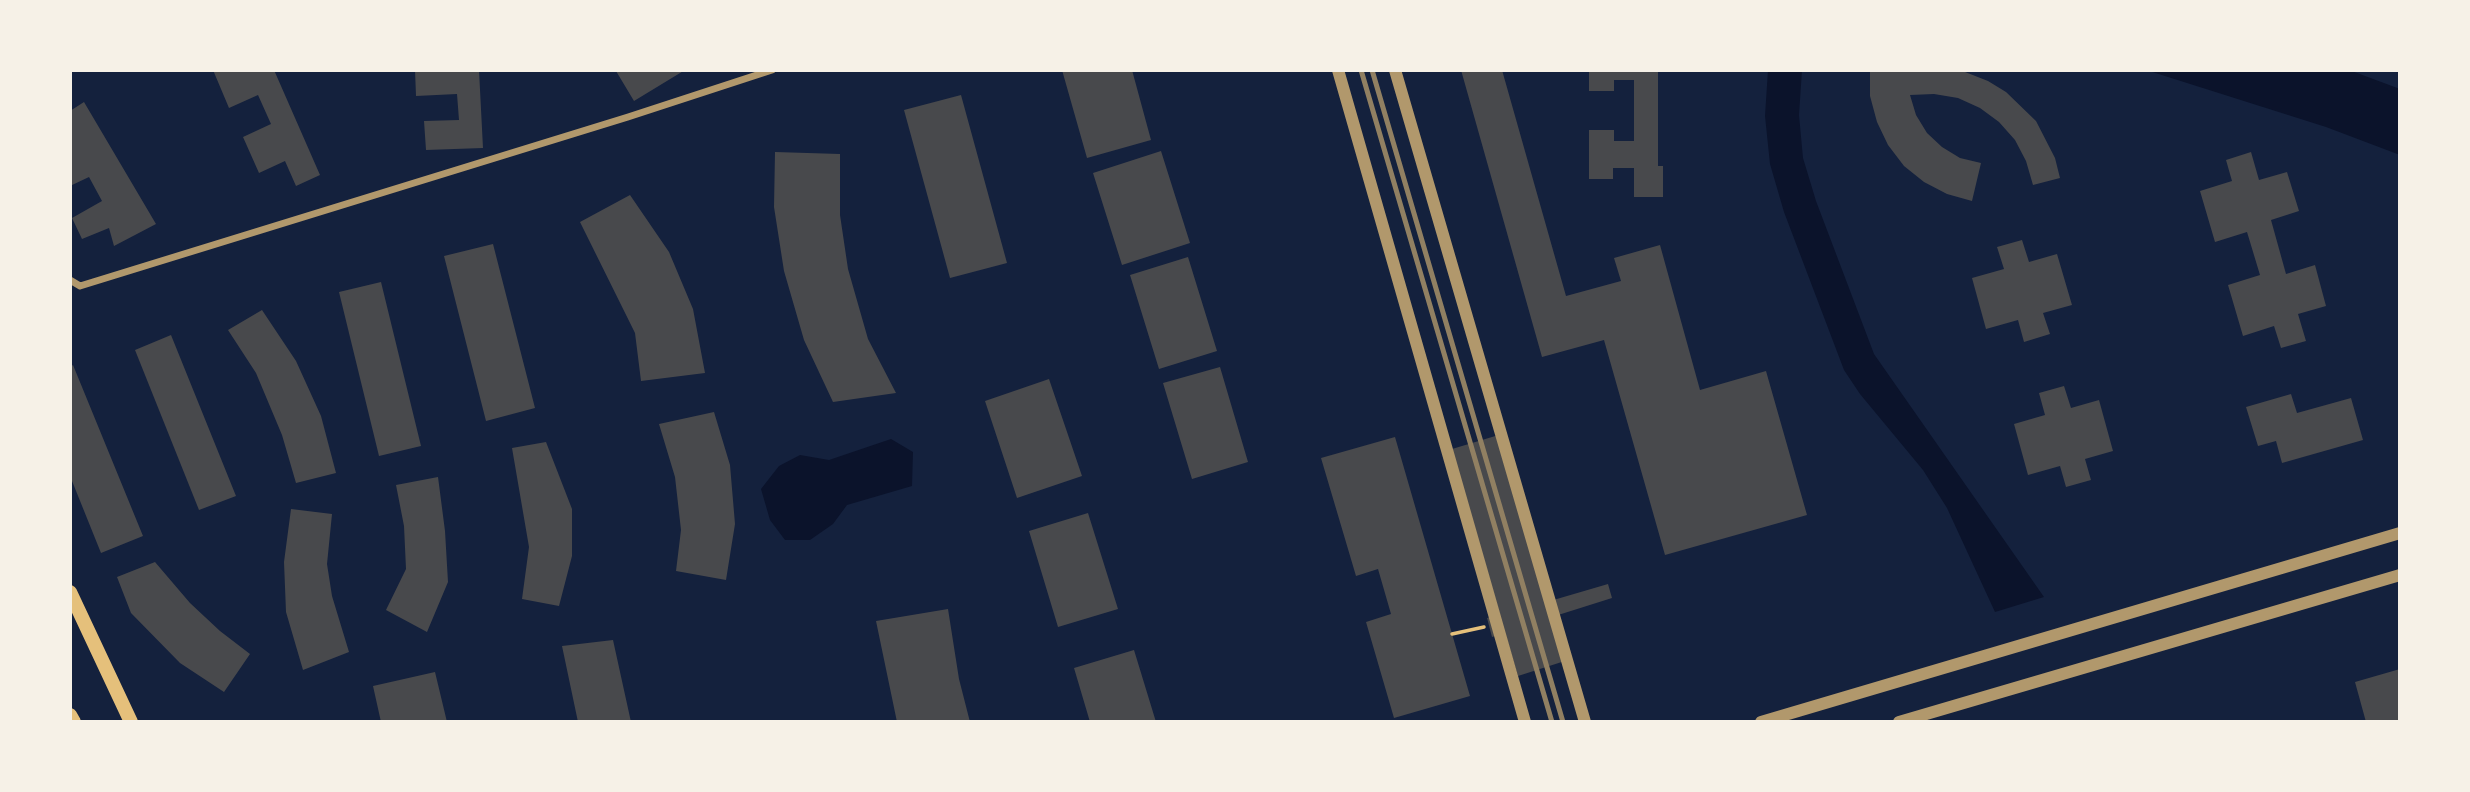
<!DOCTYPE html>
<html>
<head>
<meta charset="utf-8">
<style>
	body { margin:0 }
	#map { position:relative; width:2470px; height:792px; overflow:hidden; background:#14213d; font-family:Manrope,sans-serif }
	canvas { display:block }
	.frame { position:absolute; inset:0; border:72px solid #f6f1e7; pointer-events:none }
</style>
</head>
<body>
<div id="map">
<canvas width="2470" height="792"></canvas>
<div class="frame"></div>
</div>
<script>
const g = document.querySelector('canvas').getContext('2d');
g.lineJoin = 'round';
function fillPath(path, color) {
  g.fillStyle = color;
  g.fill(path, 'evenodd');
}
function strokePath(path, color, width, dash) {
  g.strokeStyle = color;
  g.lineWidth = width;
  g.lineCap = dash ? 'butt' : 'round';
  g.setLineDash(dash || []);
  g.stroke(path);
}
fillPath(new Path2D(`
	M 1768,70 L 1802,70 L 1799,115 L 1803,158 L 1816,201 L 1874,354 L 2044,597 L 1995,612 L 1947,508 L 1923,470 L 1860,394 L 1844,370 L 1784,212 L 1770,164 L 1765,116 Z
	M 2146,70 L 2349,70 L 2400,89 L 2400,155 L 2326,127 Z
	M 891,439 L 913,452 L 912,486 L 847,505 L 833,524 L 810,540 L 785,540 L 770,520 L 761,489 L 779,466 L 800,455 L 829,460 Z`), '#0b132b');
fillPath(new Path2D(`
	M 213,70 L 274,70 L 320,175 L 296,186 L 285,161 L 259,173 L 243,137 L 271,124 L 258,95 L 229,108 Z
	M 415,70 L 479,70 L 483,148 L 426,150 L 424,121 L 459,120 L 457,94 L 416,96 Z
	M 619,70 L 685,70 L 634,101 L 616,71 Z
	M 1062,70 L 1132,70 L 1151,140 L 1087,158 Z
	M 1461,70 L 1502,70 L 1566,296 L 1621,281 L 1614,258 L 1660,245 L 1700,390 L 1766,371 L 1807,515 L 1665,555 L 1604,340 L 1542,357 Z
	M 1589,70 L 1658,70 L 1658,166 L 1663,166 L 1663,197 L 1634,197 L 1634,168 L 1613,168 L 1613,179 L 1589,179 L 1589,130 L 1614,130 L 1614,141 L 1634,141 L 1634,80 L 1614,80 L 1614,91 L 1589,91 Z
	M 1870,70 L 1960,70 L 1988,81 L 2006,92 L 2036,121 L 2055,158 L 2060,178 L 2033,185 L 2026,161 L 2015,140 L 1999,122 L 1980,108 L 1958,98 L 1934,94 L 1910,95 L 1916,115 L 1927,133 L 1942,147 L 1960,158 L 1981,163 L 1972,201 L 1947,194 L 1924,182 L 1904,166 L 1888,145 L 1877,122 L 1870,96 Z
	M 961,95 L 1007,263 L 950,278 L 904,110 Z
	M 84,102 L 156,224 L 114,246 L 109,228 L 82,239 L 72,218 L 102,201 L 89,177 L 70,186 L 70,111 Z
	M 1161,151 L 1190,243 L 1122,265 L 1093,173 Z
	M 775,152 L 840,154 L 840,215 L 848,269 L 868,339 L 896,393 L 833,402 L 804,340 L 784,271 L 774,207 Z
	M 2251,152 L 2259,180 L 2287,172 L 2299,211 L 2271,220 L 2286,274 L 2315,265 L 2326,306 L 2298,314 L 2306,341 L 2281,348 L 2274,326 L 2243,336 L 2228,285 L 2260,275 L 2247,232 L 2215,242 L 2200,191 L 2232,181 L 2226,160 Z
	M 630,195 L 669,252 L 693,309 L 705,373 L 641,381 L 635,333 L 580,222 Z
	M 2022,240 L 2029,262 L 2057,254 L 2072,305 L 2043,313 L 2050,334 L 2024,342 L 2018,320 L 1986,329 L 1972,278 L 2004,269 L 1997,247 Z
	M 493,244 L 535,408 L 486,421 L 444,256 Z
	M 1188,257 L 1217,351 L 1159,369 L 1130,275 Z
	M 381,282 L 421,446 L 379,456 L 339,292 Z
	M 262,310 L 296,361 L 321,416 L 336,473 L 296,483 L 282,435 L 256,373 L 228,330 Z
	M 171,335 L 236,496 L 199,510 L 135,350 Z
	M 73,365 L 143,536 L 101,553 L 70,476 L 70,367 Z
	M 1220,367 L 1248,462 L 1192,479 L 1163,383 Z
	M 1049,379 L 1082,476 L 1017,498 L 985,401 Z
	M 2064,386 L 2071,408 L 2099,400 L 2113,451 L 2085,459 L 2091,480 L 2066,487 L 2060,466 L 2028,475 L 2014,424 L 2045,415 L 2039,393 Z
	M 2291,394 L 2297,413 L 2351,398 L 2363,440 L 2282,463 L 2276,441 L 2258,446 L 2246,407 Z
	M 714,412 L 730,465 L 735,524 L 726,580 L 676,571 L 681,530 L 675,477 L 659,424 Z
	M 1502,434 L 1550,601 L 1608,584 L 1612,598 L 1555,616 L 1568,660 L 1518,676 L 1505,633 L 1492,637 L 1487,618 L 1500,615 L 1452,449 Z
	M 1395,437 L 1470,696 L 1394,718 L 1366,622 L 1391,614 L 1378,569 L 1356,576 L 1321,458 Z
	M 546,442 L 572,509 L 572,556 L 559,606 L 522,599 L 529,547 L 512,448 Z
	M 438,477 L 445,531 L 448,582 L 427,632 L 386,610 L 406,569 L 404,526 L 396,485 Z
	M 291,509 L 332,514 L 327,564 L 332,596 L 349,652 L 303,670 L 286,612 L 284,562 Z
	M 1088,513 L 1118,609 L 1058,627 L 1029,531 Z
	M 155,562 L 190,603 L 220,631 L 250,654 L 224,692 L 180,663 L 131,613 L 117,577 Z
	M 948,609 L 959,679 L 970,722 L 897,722 L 876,621 Z
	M 613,640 L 631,722 L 578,722 L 562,646 Z
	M 1134,650 L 1156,722 L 1090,722 L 1074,668 Z
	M 2400,669 L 2400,722 L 2366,722 L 2355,682 Z
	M 435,672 L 447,722 L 381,722 L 373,686 Z`), '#48494c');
strokePath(new Path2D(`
	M 1452,634 L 1484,627`), '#e5c07b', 3.5);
strokePath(new Path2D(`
	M 70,280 L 80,286 L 628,117 L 772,70`), '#b1986c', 7);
strokePath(new Path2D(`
	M 1338,70 L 1525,722
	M 1395,70 L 1585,722
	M 1761,722 L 2400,533
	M 1899,722 L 2400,575`), '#b1986c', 12);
strokePath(new Path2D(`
	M 70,592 L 131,722
	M 70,715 L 74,722`), '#e5c07b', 14);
strokePath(new Path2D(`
	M 1361,70 L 1552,722
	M 1372,70 L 1563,722`), '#918062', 5);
</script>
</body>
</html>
